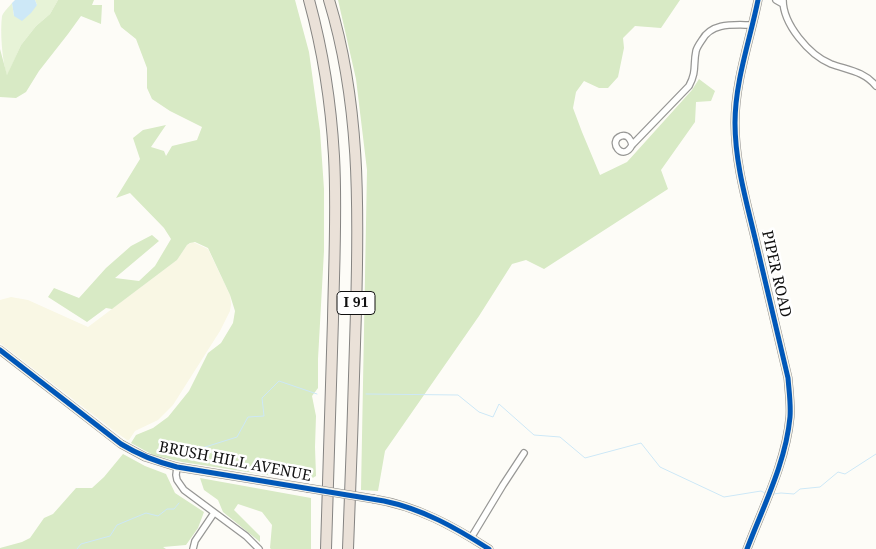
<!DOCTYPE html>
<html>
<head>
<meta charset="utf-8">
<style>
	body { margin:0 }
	canvas { display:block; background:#fdfcf7 }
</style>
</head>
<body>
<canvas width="876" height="549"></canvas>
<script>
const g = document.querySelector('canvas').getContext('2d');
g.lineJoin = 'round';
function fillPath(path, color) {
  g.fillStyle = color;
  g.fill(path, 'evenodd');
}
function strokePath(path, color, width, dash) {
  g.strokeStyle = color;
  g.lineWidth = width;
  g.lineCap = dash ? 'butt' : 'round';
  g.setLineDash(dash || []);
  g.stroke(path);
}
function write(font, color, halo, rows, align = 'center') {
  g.font = font + ' "Noto Serif",serif';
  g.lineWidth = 5;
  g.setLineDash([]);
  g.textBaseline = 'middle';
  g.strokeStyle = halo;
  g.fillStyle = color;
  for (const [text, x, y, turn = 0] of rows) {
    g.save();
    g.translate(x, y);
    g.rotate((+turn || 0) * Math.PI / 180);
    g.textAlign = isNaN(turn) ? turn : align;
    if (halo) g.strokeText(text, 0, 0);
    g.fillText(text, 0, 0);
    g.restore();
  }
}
fillPath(new Path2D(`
	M 193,242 L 208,249 L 230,295 L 231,304 L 230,311 L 220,331 L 173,405 L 158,420 L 135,431 L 129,440 L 127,440 L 113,430 L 0,343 L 0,300 L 11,297 L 28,300 L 88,327 L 177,260 L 187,245 Z`), '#f9f7e4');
fillPath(new Path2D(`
	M 35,0 L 58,0 L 50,14 L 36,26 L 21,45 L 7,76 C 2,60 0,32 2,16 C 4,11 9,7 12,3 L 14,16 L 37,5 Z`), '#e7f3d7');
fillPath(new Path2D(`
	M 58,0 L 94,0 L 92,5 L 102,5 L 101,24 L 81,16 L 68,34 L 39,71 L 26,92 L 16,98 L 0,97 L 0,49 L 7,75 L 21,45 L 36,26 L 50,14 Z
	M 114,0 L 295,0 L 309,52 L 320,131 L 324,189 L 324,251 L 318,359 L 318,388 L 312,396 L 316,416 L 315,447 L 316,476 L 311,479 L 306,481 L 182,462 L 153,455 L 131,443 L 136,435 L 153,428 L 168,417 L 189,391 L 208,353 L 221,343 L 233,323 L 235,311 L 230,295 L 208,248 L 195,242 L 190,243 L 187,245 L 177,260 L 112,309 L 106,308 L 87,322 L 48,297 L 54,288 L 79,298 L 106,268 L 131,246 L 152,235 L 159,241 L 115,278 L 139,281 L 155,266 L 171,239 L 164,228 L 130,193 L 116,198 L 140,159 L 133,138 L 143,130 L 166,125 L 151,147 L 164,151 L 166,156 L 172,146 L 197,140 L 202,127 L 170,111 L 152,99 L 147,88 L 147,68 L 136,39 L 121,27 L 114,11 Z
	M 338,0 L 680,0 L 661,28 L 635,26 L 623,38 L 624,48 L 618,77 L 608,88 L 599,88 L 584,81 L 576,92 L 573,108 L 582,132 L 600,175 L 627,162 L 692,90 L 699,79 L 715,91 L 711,101 L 696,102 L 695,122 L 661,170 L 668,189 L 544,269 L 526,260 L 512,264 L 479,316 L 385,451 L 378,491 L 361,490 L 367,170 L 356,79 Z
	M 123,454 L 145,466 L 166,474 L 175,493 L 204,512 L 198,528 L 186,545 L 163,547 L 166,549 L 0,549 L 0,548 L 22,542 L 30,538 L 44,518 L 53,514 L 76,488 L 92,488 L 104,477 Z
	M 200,478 L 311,498 L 311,549 L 271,549 L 270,548 L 272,525 L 262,512 L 238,504 L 234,510 L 260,536 L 260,542 L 223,512 L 218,500 L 204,490 Z`), '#d8eac5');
fillPath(new Path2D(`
	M 15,0 L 35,0 L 37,5 L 31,13 L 22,21 L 14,16 L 12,3 Z`), '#cde8f7');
strokePath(new Path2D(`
	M 366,394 L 458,395 L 479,412 L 493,417 L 499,404 L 534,435 L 560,437 L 585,458 L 641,443 L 660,467 L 724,497 L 761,491 L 765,493
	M 186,453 L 237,437 L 248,417 L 264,416 L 262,398 L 279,381 L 317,394
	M 773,494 L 781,493 L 794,494 L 800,489 L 820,487 L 838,472 L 845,474 L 876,454
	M 77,549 L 81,544 L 110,536 L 117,525 L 146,513 L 158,516 L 167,509 L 174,509 L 179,503`), '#cde8f7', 1);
const street = new Path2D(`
	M 776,0 L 783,4
	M 783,0 C 783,24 809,55 831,64 C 847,70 864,71 876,86
	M 632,145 C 631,140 628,134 621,136 C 607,141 623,163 632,145 L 689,86 C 697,71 693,65 696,51 C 697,47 700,43 702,40 C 712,22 734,25 752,25
	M 177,467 L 176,475 L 177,480 L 184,490 L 246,536 L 259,549
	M 471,538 L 503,485 L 524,453
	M 193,549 L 195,541 L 214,513`);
const secondary = new Path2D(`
	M 0,350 L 121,444 L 145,457 L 177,467 L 307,488
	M 374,499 C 417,506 453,526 489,549
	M 747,549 C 763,507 786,462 790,417 C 791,404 789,391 788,378 C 777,332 766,285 755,238 C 746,200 735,162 735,123 C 735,81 750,40 758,0`);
const highway = new Path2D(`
	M 309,0 C 323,51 331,103 334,156 C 337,210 334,265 333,319 C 330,395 328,472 326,549
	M 329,0 C 360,101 359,206 356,311 C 354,390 351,470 348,549`);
strokePath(street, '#979795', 8);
strokePath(secondary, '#8e8d8b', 9);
strokePath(highway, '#858482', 12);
strokePath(street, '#fffffe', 5.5);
strokePath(secondary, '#f6f4eb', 8);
strokePath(highway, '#eae1d8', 10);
const secondaryBridge = new Path2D(`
	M 307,488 L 374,499`);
strokePath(secondaryBridge, '#8e8d8b', 9, []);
strokePath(secondaryBridge, '#f6f4eb', 8);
strokePath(new Path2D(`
	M 0,350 L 121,444 C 139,455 157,462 177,467 L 384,501 C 423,509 456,528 489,549
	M 747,549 C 763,507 786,462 790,417 C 791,404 789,391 788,378 C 777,332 766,285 755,238 C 746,200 735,162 735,123 C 735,81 750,40 758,0`), '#0057b8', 5);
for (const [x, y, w] of [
	[356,303,38]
]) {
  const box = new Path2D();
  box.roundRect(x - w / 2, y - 11.5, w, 23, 4);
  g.fillStyle = '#fff';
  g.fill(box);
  strokePath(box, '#111', 1);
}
write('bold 14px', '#111', null, [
	["I 91",356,303]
]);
write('15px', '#111', '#fff', [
	["PIPER ROAD",776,274,77],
	["BRUSH HILL AVENUE",235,462,11]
]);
</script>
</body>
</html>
